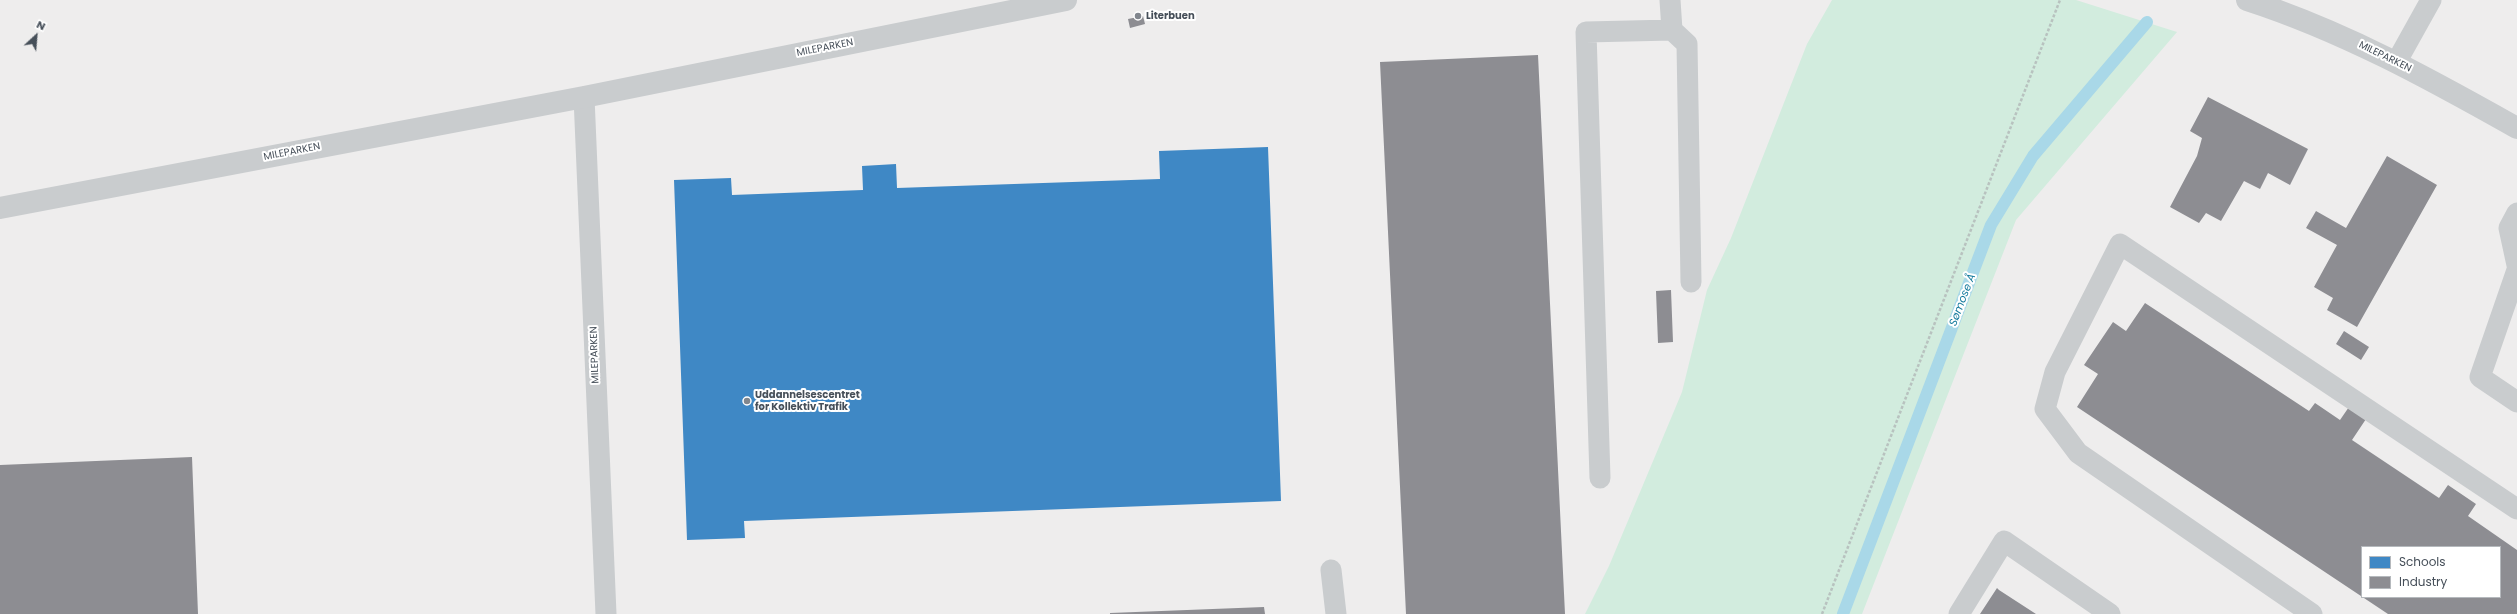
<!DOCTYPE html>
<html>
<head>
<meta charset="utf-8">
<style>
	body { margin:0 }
	#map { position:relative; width:2517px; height:614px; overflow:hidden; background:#eeeded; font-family:Poppins,sans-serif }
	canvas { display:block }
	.legend { position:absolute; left:2361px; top:546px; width:140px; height:52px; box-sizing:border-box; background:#fff; border:1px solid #b5b9bd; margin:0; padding:5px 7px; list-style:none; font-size:12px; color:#464f59 }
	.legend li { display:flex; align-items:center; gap:8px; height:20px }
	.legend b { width:20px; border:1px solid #b5b9bd }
	.north { position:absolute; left:16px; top:16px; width:40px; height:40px; -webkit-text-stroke:3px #fff; paint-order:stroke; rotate:26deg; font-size:11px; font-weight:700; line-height:16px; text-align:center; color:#464f59 }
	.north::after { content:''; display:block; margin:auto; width:14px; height:18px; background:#464f59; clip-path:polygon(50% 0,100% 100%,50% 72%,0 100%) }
</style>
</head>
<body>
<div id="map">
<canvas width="2517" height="614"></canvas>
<ul class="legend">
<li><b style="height:11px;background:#3f88c5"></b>Schools</li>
<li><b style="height:11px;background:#8d8d92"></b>Industry</li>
</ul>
<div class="north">N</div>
</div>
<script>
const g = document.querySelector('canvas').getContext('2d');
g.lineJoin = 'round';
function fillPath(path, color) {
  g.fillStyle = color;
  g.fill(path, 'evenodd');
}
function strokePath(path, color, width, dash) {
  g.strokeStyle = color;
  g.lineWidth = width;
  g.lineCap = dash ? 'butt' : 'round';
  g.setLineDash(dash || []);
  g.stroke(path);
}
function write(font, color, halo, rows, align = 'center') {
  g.font = font + ' Poppins,sans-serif';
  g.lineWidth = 4;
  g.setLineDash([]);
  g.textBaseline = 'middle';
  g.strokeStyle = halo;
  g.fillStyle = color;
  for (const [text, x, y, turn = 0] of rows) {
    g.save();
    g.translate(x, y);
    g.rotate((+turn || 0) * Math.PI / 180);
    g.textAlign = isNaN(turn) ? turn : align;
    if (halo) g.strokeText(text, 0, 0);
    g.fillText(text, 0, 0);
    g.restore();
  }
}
fillPath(new Path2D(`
	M 1832,0 L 2076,0 L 2177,32 L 2016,220 L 1862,614 L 1585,614 L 1609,566 L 1682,392 L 1707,290 L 1731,238 L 1807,44 Z`), '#d2ecde');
fillPath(new Path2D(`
	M 1268,147 L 1281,501 L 744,521 L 745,538 L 687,540 L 674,180 L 731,178 L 732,195 L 863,190 L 862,166 L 896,164 L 897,188 L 1160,179 L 1159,151 Z`), '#3f88c5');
fillPath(new Path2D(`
	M 1143,16 L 1145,24 L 1130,28 L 1128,19 Z
	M 1538,55 L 1565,614 L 1406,614 L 1380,62 Z
	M 2208,97 L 2308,149 L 2290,185 L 2268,173 L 2260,189 L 2244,181 L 2221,221 L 2206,213 L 2199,223 L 2170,207 L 2197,156 L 2202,138 L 2190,131 Z
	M 2387,156 L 2437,185 L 2357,327 L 2327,310 L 2333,298 L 2314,287 L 2337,245 L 2306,228 L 2316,211 L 2346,228 Z
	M 1671,290 L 1673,342 L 1658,343 L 1656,291 Z
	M 2145,303 L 2309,411 L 2315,403 L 2340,420 L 2351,404 L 2368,416 L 2352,440 L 2439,498 L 2448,485 L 2476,504 L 2468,516 L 2517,550 L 2517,614 L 2388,614 L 2077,407 L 2098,374 L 2084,365 L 2113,322 L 2126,331 ZM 2362,547 L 2500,547 L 2500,597 L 2362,597 Z
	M 2344,331 L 2369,347 L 2361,360 L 2336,344 Z
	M 192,457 L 198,614 L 0,614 L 0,465 Z
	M 1997,588 L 1999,590 L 2036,614 L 1980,614 Z
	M 1264,607 L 1265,614 L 1110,614 L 1110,613 Z`), '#8d8d92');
strokePath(new Path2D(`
	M 1843,614 L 1991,225 L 2033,156 L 2147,22`), '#a9d8e8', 12);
strokePath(new Path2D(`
	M 1822,614 L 2060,0`), '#b8c2bf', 2.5, [3, 2]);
strokePath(new Path2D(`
	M 1672,30 L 1687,44 L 1691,282
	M 2397,61 L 2431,0
	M 584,97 L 606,614
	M 2517,213 L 2509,228 L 2517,265
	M 2517,270 L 2480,377 L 2517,402
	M 1600,478 L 1586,32 L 1672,30 L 1670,0
	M 1331,570 L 1336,614
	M 1959,614 L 2004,541 L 2110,614
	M 2312,614 L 2078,453 L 2045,409 L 2055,372 L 2120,244 L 2517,509`), '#c9ccce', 21);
strokePath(new Path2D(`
	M 2247,0 C 2343,31 2430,79 2517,128
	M 0,208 L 584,97 L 1066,0`), '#c9ccce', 22);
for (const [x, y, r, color] of [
	[1138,16,4,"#81868d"],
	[747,401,4,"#81868d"]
]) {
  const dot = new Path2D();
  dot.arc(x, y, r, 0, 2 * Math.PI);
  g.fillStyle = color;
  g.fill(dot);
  strokePath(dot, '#fff', 1.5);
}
write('bold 10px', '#464f59', '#fff', [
	["Literbuen",1146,16],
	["Uddannelsescentret",755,395],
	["for Kollektiv Trafik",755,407]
], 'left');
write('10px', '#464f59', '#fff', [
	["MILEPARKEN",825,48,-11],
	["MILEPARKEN",2385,57,26],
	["MILEPARKEN",292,152,-11],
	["MILEPARKEN",595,355,-92]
]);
write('italic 11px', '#147a9d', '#fff', [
	["Sømose Å",1963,300,-69]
]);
</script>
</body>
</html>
